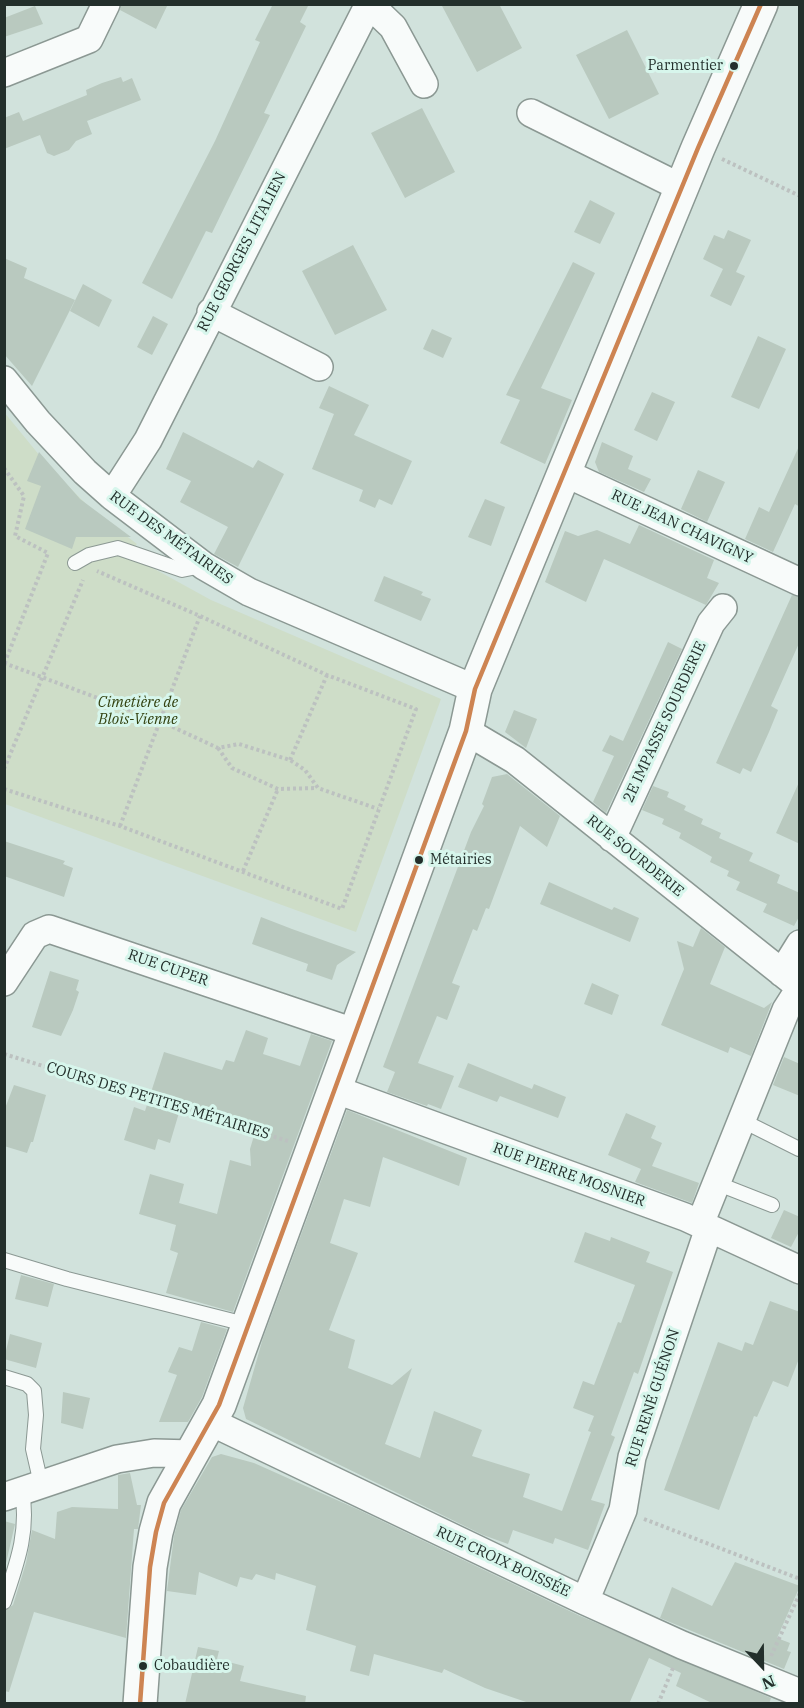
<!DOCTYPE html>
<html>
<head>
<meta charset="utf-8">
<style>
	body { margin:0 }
	#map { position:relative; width:804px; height:1708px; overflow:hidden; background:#d1e2dc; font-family:"IBM Plex Serif",serif }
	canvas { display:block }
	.frame { position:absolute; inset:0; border:6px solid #232f2b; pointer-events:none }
	.north { position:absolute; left:732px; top:1636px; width:60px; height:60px; -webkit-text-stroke:4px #d7f6ec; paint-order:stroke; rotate:158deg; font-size:16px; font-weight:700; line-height:24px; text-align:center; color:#232f2b }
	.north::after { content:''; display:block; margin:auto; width:21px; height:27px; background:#232f2b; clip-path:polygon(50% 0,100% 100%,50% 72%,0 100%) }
</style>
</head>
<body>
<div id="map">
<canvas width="804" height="1708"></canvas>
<div class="frame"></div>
<div class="north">N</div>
</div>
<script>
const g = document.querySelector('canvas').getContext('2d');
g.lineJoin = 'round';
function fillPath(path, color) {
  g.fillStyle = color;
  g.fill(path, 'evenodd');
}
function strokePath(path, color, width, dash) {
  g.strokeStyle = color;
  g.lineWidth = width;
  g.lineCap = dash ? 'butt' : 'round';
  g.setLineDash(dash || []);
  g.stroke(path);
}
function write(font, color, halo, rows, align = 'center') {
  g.font = font + ' "IBM Plex Serif",serif';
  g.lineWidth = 6;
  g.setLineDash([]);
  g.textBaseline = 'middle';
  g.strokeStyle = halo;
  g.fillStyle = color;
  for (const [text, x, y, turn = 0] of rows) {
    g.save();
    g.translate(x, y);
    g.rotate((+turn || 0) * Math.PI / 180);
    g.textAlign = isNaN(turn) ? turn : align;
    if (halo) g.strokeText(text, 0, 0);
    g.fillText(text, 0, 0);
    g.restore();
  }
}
fillPath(new Path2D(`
	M 4,412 L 49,467 L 90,508 L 137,544 L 128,554 L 129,560 L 140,561 L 211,600 L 441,699 L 356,932 L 5,804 Z`), '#ceddc8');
fillPath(new Path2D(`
	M 121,4 L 168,4 L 156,29 L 120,10 Z
	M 273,4 L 309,4 L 300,22 L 306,26 L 264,113 L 270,115 L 228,200 L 212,233 L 206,231 L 172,299 L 142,283 L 215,141 L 260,42 L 255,40 Z
	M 441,4 L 499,4 L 522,48 L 477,72 Z
	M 35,6 L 43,24 L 4,37 L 4,18 Z
	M 627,30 L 659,94 L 609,119 L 576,55 Z
	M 121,77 L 123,82 L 132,78 L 141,100 L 87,121 L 92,134 L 76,141 L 69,150 L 54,156 L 47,153 L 40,135 L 4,149 L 4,118 L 19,112 L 23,121 L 87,95 L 86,90 L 102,83 Z
	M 422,108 L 455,172 L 405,198 L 371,133 Z
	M 590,200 L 615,213 L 600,244 L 574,232 Z
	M 728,230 L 751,240 L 736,272 L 745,276 L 731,306 L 710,296 L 723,269 L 703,259 L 714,235 L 724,239 Z
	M 353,245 L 387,310 L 335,335 L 302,271 Z
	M 4,258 L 27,268 L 24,278 L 75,300 L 32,386 L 4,354 Z
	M 573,262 L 595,273 L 541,388 L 572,400 L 545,464 L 500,443 L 520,400 L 506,395 Z
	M 83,284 L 112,300 L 99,327 L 70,311 Z
	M 153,316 L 168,324 L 152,355 L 137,347 Z
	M 432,329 L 452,338 L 443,358 L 423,349 Z
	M 758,336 L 786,349 L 759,409 L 731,397 Z
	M 329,386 L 369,405 L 354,435 L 412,461 L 392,505 L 379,499 L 375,508 L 359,501 L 363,490 L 312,469 L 334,414 L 319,408 Z
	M 652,392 L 675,402 L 657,441 L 634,430 Z
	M 183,432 L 253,468 L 258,460 L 284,474 L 238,567 L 214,554 L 228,527 L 180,502 L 191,481 L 166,469 Z
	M 602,442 L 633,456 L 628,469 L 651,479 L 644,492 L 599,472 L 595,462 Z
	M 800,444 L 800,507 L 795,504 L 773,552 L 745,539 L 759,507 L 769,512 Z
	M 39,452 L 80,499 L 131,537 L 76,537 L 72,549 L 25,529 L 41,486 L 27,481 Z
	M 698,470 L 725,482 L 707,522 L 681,509 Z
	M 485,499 L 505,507 L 491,546 L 468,537 Z
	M 639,525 L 714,560 L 707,578 L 719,583 L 706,605 L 604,559 L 586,602 L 545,582 L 565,531 L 578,536 L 597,530 L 630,544 Z
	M 384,576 L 423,592 L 421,595 L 431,599 L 421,621 L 374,601 Z
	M 792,595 L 800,597 L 800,641 L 771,706 L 778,710 L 769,732 L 751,772 L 743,768 L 740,774 L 716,763 Z
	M 668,642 L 682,649 L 606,813 L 593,802 L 614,756 L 602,751 L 610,735 L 623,741 Z
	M 514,710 L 537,719 L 526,748 L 505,732 Z
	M 507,774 L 560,816 L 547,847 L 520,826 L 489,909 L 486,908 L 477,931 L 473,929 L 452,983 L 460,986 L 447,1020 L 437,1016 L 418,1063 L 454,1076 L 441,1109 L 428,1104 L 427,1106 L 387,1092 L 395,1072 L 383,1067 L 471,832 L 484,806 L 482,804 L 492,777 Z
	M 800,780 L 800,844 L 776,833 Z
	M 653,786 L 669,792 L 667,797 L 686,806 L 684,810 L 703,819 L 701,824 L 721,833 L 719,838 L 753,853 L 749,861 L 780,875 L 777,883 L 800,893 L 800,915 L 794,926 L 763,912 L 767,904 L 736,890 L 740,882 L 727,876 L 729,871 L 710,862 L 712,857 L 679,838 L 681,833 L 662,824 L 664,819 L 642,810 Z
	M 4,841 L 65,861 L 63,864 L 73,868 L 64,897 L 4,876 Z
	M 549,882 L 612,910 L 614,907 L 639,918 L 630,942 L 540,904 Z
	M 261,917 L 292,929 L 356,952 L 337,965 L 332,980 L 306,971 L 308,964 L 252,944 Z
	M 701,928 L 725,947 L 710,984 L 764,1008 L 772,1002 L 751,1056 L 730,1047 L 728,1053 L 661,1025 L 684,969 L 677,941 L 693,947 Z
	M 50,971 L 79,980 L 76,990 L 79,992 L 73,1010 L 61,1036 L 32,1027 Z
	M 592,983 L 619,995 L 612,1015 L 584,1004 Z
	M 246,1030 L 268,1038 L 263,1054 L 300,1066 L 311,1034 L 332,1041 L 233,1312 L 166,1293 L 178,1253 L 170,1250 L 176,1225 L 139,1214 L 150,1174 L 184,1184 L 179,1203 L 217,1214 L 230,1160 L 251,1166 L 250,1149 L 256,1129 L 181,1106 L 170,1143 L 158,1139 L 155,1150 L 124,1140 L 134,1107 L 145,1111 L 164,1052 L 222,1070 L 226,1060 L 234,1062 Z
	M 784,1057 L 800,1064 L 800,1096 L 773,1085 Z
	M 468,1063 L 532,1089 L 534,1084 L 566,1097 L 558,1118 L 500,1096 L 497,1102 L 458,1087 Z
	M 14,1085 L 46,1095 L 33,1142 L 31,1142 L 27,1153 L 4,1146 L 4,1111 Z
	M 347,1110 L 467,1158 L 459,1186 L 383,1157 L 370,1207 L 344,1199 L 330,1243 L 358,1253 L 329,1330 L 355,1340 L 348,1368 L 392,1385 L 412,1368 L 385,1444 L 420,1458 L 434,1411 L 452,1418 L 482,1430 L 472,1456 L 530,1474 L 523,1497 L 562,1511 L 591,1432 L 588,1431 L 594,1416 L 573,1408 L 583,1381 L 594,1385 L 618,1322 L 621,1323 L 635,1285 L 574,1262 L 585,1232 L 610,1241 L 611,1237 L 650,1252 L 646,1262 L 673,1272 L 638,1374 L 634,1372 L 611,1435 L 615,1437 L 591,1500 L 605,1504 L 588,1550 L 555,1538 L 553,1544 L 513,1530 L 508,1544 L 483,1535 L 246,1419 L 243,1408 L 263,1338 Z
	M 626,1113 L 656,1126 L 651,1138 L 662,1143 L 652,1166 L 699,1183 L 692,1203 L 635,1182 L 641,1169 L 608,1155 Z
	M 784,1210 L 800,1217 L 800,1230 L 791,1247 L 771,1238 Z
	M 21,1275 L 54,1284 L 48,1307 L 15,1299 Z
	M 770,1301 L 800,1312 L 800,1356 L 788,1387 L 773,1381 L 757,1417 L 754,1416 L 719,1510 L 664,1490 L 718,1342 L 742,1351 L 745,1342 L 753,1345 Z
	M 201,1322 L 227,1329 L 202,1397 L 188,1422 L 159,1422 L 177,1375 L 168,1372 L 179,1347 L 192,1351 Z
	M 10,1334 L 42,1343 L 36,1368 L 4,1359 Z
	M 63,1392 L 90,1398 L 83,1429 L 61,1423 Z
	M 221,1454 L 254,1463 L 357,1509 L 578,1615 L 771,1698 L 769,1704 L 714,1704 L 676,1686 L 681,1673 L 649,1658 L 629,1704 L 532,1704 L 485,1688 L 444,1669 L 442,1673 L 374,1654 L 369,1676 L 350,1671 L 356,1646 L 306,1630 L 316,1586 L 276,1573 L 275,1580 L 256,1574 L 252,1580 L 240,1577 L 237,1587 L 199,1572 L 196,1595 L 167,1591 L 174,1536 L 181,1510 L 212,1457 Z
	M 130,1473 L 137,1505 L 141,1505 L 138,1529 L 134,1529 L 126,1638 L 34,1612 L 9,1692 L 4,1691 L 4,1611 L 13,1605 L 26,1563 L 32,1530 L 55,1539 L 57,1512 L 72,1507 L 118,1509 L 118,1475 Z
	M 4,1521 L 15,1524 L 4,1572 Z
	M 735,1562 L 800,1586 L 777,1638 L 790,1643 L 787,1651 L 791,1652 L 784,1669 L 660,1618 L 672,1587 L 712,1606 Z
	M 198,1647 L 219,1651 L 217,1659 L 244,1666 L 240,1681 L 306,1696 L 305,1704 L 185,1704 Z`), '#b9c9bf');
const lane = new Path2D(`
	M 75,563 L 89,555 L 118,548 L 182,570 L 202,566
	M 741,1120 L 799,1149
	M 716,1183 L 772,1205
	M 4,1260 L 67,1279 L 249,1325
	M 4,1377 L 27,1384 L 34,1391 L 36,1415 L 33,1449 L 41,1484
	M 4,1602 C 17,1563 29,1532 22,1491`);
const street = new Path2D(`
	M 369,4 L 393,27 L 424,84
	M 4,73 L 89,39 L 106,4
	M 531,113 L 682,188
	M 211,312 L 319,367
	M 4,380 L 38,422 L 85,472 L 112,496 L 204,566 L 249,592 L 475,689
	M 565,473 L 800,582
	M 112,496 L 148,440 L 369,4
	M 466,731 L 515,760 L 800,987
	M 612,838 L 711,623 L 723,608
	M 782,973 L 800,944
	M 4,982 L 35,935 L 49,929 L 354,1032
	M 334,1089 L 685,1217 L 800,1270
	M 700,1224 L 786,1010 L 800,988
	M 211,1422 L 585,1601 L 682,1645 L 800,1693
	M 4,1497 L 117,1459 L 154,1453 L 193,1454
	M 585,1601 L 623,1510 L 632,1457 L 709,1228`);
const secondary = new Path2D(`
	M 140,1704 L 150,1567 L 156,1532 L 164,1503 L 219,1405 L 466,731 L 475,689 L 698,148 L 761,4`);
strokePath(lane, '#8b9893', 16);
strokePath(street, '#8b9893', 30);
strokePath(secondary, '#8b9893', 36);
strokePath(new Path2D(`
	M 722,159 L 800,196
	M 4,468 L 24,496 L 15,536 L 48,553 L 5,662
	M 4,663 L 162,722 L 218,748 L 239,744 L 290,760 L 305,770 L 318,788 L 378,809
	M 218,748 L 232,768 L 278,789 L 317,788
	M 290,760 L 327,675
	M 4,769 L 83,580
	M 4,789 L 120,826 L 342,909 L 416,709 L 327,675 L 200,616 L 97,571
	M 120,826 L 200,616
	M 243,871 L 278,789
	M 4,1054 L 288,1141
	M 644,1519 L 800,1579
	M 771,1656 L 800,1593
	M 658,1704 L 673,1668`), '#bcc1c0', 4, [3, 3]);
strokePath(lane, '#f8fbfa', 14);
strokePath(street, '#f8fbfa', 27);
strokePath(secondary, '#f8fbfa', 33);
strokePath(new Path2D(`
	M 140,1704 L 150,1567 L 156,1532 L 164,1503 L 219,1405 L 466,731 L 475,689 L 698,148 L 761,4`), '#cd8452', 4.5);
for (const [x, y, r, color] of [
	[734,66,5,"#232f2b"],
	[419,860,5,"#232f2b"],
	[143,1666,5,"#232f2b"]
]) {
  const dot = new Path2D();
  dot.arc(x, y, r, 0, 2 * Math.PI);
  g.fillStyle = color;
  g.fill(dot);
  strokePath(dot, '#d7f6ec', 2);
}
write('14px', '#232f2b', '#d7f6ec', [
	["Parmentier",723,66,"right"],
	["Métairies",430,860],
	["Cobaudière",154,1666]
], 'left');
write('15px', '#232f2b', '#d7f6ec', [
	["RUE GEORGES LITALIEN",242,252,-63],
	["RUE JEAN CHAVIGNY",682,527,25],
	["RUE DES MÉTAIRIES",171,538,36],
	["2E IMPASSE SOURDERIE",665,722,-65],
	["RUE SOURDERIE",635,856,39],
	["RUE CUPER",168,968,19],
	["COURS DES PETITES MÉTAIRIES",158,1101,17],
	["RUE PIERRE MOSNIER",569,1175,20],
	["RUE RENÉ GUÉNON",653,1398,-72],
	["RUE CROIX BOISSÉE",503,1562,25]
]);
write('italic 15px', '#32410f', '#d7f6ec', [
	["Cimetière de",138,703],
	["Blois-Vienne",138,720]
]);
</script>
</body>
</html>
